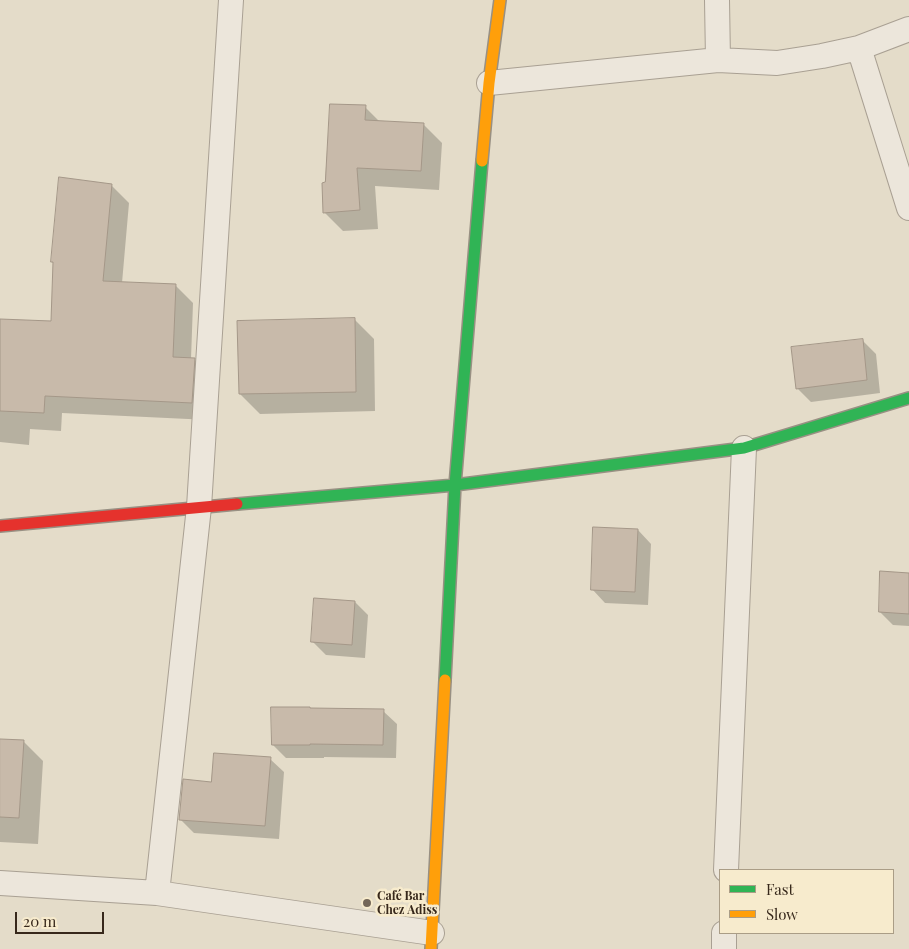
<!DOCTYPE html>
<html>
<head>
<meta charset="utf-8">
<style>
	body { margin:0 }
	#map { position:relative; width:909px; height:949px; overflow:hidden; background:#e4dcc9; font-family:"Playfair Display",serif }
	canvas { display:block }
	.legend { position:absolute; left:719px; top:869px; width:175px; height:65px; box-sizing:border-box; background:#f7ebcd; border:1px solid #aa9d86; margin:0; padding:6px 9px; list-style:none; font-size:15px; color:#37281b }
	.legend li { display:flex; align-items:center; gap:10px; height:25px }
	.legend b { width:25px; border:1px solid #aa9d86 }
	.scale { position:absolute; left:15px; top:912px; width:89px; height:22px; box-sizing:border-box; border:2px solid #37281b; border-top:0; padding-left:6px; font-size:15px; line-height:18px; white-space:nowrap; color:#37281b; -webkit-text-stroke:4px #f7ebcd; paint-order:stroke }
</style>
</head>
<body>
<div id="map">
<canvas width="909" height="949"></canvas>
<ul class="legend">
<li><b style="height:6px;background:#30b455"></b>Fast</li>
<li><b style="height:6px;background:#ff9f0a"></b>Slow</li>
</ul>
<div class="scale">20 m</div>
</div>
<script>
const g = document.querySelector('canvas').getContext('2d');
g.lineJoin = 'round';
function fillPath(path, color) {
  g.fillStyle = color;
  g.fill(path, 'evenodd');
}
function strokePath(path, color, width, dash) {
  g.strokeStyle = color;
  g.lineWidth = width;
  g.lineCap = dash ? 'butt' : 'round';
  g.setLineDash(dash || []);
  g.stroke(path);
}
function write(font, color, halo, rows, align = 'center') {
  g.font = font + ' "Playfair Display",serif';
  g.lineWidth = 5;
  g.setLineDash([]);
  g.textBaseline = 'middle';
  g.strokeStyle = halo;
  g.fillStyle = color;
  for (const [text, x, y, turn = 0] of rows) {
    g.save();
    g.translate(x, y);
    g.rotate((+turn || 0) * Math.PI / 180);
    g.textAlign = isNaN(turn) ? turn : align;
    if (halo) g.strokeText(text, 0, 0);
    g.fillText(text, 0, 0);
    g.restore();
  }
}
fillPath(new Path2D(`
	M 365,107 L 380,122 L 423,124 L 442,143 L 439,190 L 375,186 L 378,229 L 343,231 L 324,212 L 326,184 Z
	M 111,185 L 129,203 L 122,283 L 175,285 L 193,303 L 191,359 L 194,359 L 212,377 L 209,420 L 62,413 L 61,431 L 30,429 L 29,445 L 0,442 L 0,320 L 52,322 L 54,264 L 52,262 Z
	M 354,319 L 374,339 L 375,411 L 260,414 L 240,394 Z
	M 862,340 L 876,354 L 880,393 L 811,402 L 797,388 Z
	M 638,530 L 651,544 L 648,605 L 605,603 L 592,589 Z
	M 909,574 L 909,626 L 893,625 L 880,612 Z
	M 355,602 L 368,615 L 365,658 L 326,655 L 312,641 Z
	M 383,711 L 397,724 L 396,758 L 324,757 L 324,758 L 286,758 L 273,745 Z
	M 0,740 L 23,741 L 43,761 L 38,844 L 0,842 Z
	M 270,759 L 284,772 L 279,839 L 194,833 L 180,819 L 212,783 Z`), '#0003');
const building = new Path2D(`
	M 330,104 L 366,105 L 365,120 L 424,123 L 421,171 L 357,168 L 360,210 L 323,213 L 322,183 L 325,182 Z
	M 59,177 L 112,184 L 103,281 L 176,284 L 173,357 L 195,358 L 192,403 L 45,396 L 44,413 L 0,411 L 0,319 L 51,321 L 53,262 L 51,262 Z
	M 355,318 L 356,392 L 239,394 L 237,321 Z
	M 863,339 L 867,380 L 796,389 L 791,347 Z
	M 593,527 L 638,529 L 635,592 L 591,590 Z
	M 880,571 L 909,573 L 909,614 L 879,612 Z
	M 314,598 L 355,601 L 352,645 L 311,642 Z
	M 271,707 L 310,707 L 310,708 L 384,709 L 383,745 L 310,744 L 310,745 L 272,745 Z
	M 0,739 L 24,740 L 19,818 L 0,817 Z
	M 214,753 L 271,757 L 265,826 L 179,820 L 183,779 L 211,782 Z`);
fillPath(building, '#c8baaa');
strokePath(building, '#a49788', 1);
const street = new Path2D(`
	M 717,0 L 718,60
	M 859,48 L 909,208
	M 489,83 L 718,60 L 777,63 L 822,56 L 859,48 L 909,29
	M 726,870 L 744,448
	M 0,883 L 157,893 L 432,933
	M 157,893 L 199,507 L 231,0
	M 724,949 L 724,933`);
const fast = new Path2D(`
	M 237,504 L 455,485 L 744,448 L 909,398
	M 445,680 L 455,485 L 482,161`);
const slow = new Path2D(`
	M 482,161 L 489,83 L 500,0
	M 431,949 L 445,680`);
const jam = new Path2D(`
	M 0,526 L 237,504`);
strokePath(street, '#a9a093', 26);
strokePath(fast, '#989083', 14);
strokePath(slow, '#989083', 14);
strokePath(jam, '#989083', 14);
strokePath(street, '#ece6db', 24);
strokePath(fast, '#30b455', 11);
strokePath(slow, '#ff9f0a', 11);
strokePath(jam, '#e5322d', 11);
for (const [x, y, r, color] of [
	[367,903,5,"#746758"]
]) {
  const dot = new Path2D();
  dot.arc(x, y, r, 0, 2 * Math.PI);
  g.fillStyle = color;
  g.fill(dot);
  strokePath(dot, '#f7ebcd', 2);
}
write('bold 12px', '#37281b', '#f7ebcd', [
	["Café Bar",377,896],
	["Chez Adiss",377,910]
], 'left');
</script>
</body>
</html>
